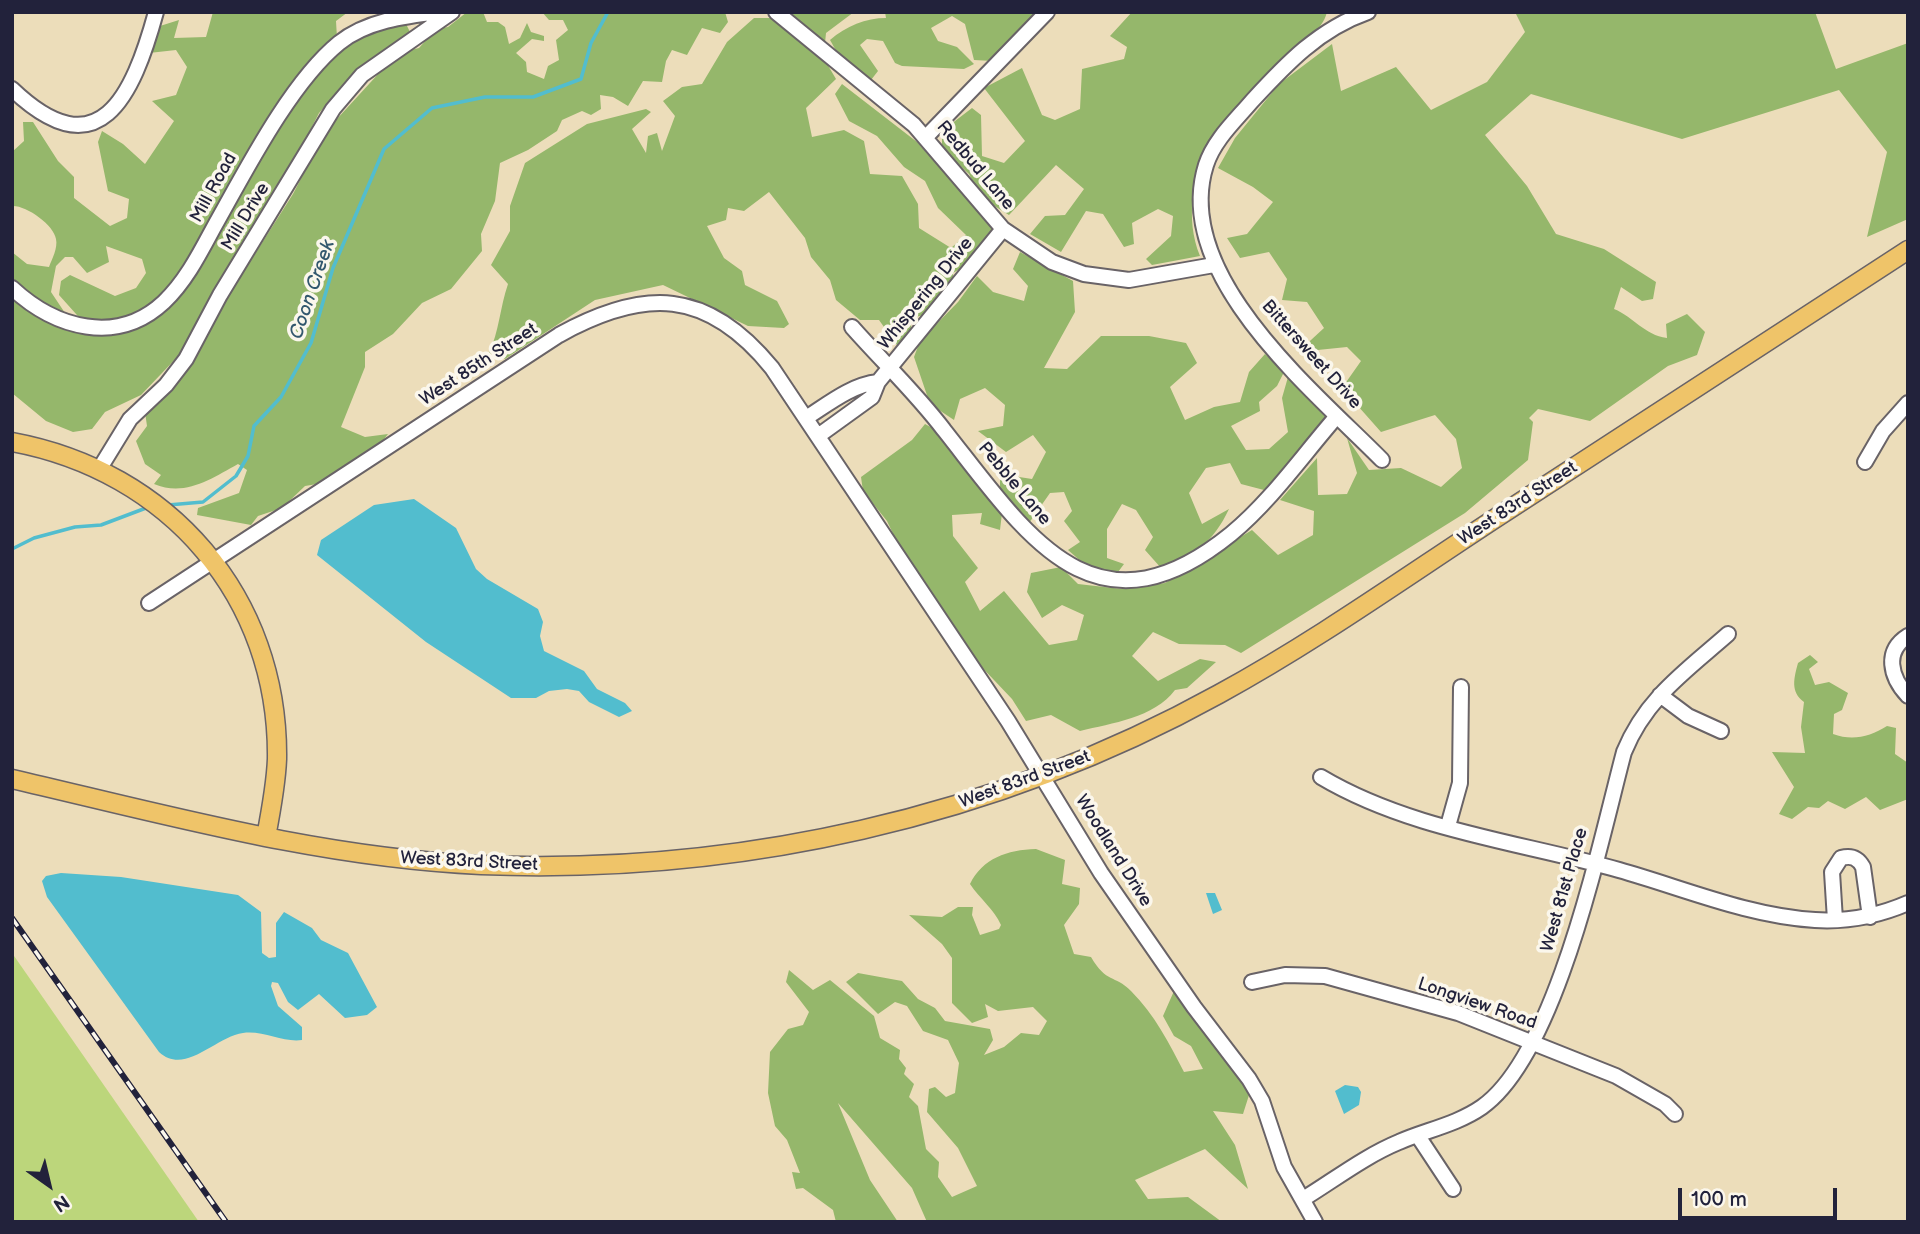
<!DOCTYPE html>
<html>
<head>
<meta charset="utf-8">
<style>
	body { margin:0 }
	#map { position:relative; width:1920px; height:1234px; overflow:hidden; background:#ecddba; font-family:"Balsamiq Sans",sans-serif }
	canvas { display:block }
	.frame { position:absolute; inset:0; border:14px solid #22223b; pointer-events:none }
	.north { position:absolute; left:14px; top:1150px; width:70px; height:70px; -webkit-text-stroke:5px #fbf7ec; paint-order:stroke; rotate:146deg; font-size:19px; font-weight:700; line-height:28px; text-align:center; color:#22223b }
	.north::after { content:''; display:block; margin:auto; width:24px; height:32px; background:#22223b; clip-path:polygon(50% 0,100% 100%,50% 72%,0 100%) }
	.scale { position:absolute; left:1678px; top:1188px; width:159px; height:32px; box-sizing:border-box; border:4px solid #22223b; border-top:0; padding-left:9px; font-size:21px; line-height:24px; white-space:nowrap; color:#22223b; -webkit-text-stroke:5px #fbf7ec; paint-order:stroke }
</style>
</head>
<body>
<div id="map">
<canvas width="1920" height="1234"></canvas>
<div class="frame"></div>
<div class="north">N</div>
<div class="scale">100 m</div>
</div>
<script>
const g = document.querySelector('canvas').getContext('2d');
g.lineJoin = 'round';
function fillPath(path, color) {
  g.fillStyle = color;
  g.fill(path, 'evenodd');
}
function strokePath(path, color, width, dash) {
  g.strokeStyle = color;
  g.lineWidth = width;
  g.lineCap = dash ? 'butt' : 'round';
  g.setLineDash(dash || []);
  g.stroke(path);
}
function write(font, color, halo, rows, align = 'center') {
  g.font = font + ' "Balsamiq Sans",sans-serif';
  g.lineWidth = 7;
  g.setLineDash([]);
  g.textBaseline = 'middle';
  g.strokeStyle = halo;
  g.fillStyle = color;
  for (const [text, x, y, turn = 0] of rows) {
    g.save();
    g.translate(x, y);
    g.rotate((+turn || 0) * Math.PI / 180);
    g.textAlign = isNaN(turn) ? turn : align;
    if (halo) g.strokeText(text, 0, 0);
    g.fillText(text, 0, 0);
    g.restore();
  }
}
fillPath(new Path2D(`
	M 12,953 L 199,1222 L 12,1222 Z`), '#bcd67b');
fillPath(new Path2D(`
	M 213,12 L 348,12 L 336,21 L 337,38 L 164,297 L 130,320 L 85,324 L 59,295 L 61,281 L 70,275 L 115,296 L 136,288 L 146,273 L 142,259 L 106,246 L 109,262 L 87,273 L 73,257 L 65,257 L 56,266 L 51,292 L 67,316 L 28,295 L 21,285 L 12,279 L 12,252 L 27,264 L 49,267 C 52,259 58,248 56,239 C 54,225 26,205 12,206 L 12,152 L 24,141 L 23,122 L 33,122 L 58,161 L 74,177 L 74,198 L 110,226 L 127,218 L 129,199 L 108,191 L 98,142 L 102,131 L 123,144 L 145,164 L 174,121 L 152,101 L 176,95 L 187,67 L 176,50 L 149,53 L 160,26 L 179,20 L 174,38 L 206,37 Z
	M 467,12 L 483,12 L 487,22 L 498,22 L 505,27 L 509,44 L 520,38 L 527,23 L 531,32 L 544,36 L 544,41 L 532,39 L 516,53 L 526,62 L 527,72 L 544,79 L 548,66 L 559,60 L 556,40 L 568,30 L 563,20 L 549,20 L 542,12 L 725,12 L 728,22 L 720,33 L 702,28 L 687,55 L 672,50 L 666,61 L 662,82 L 643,81 L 628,106 L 613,97 L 600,95 L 601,109 L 591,115 L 582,111 L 562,120 L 557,131 L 528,150 L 500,163 L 495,201 L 481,234 L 482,251 L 451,289 L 422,303 L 393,334 L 365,352 L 365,367 L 341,427 L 365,437 L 388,434 L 378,447 L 323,483 L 305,486 L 282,508 L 258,516 L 251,525 L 197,515 L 198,508 L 239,493 L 247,470 L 238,464 C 211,479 185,497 154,484 L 161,475 L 145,464 L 136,441 L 147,426 L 145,412 L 199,342 L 293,194 L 325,132 L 380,72 L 406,51 L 419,48 L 436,29 L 448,27 Z
	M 782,12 L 854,12 L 826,33 L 825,43 L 817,42 Z
	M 885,12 L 1039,12 L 993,61 L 974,60 L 965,24 L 952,16 L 931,28 L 938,41 L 957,47 L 974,64 L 964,69 L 902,66 L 895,63 L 883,41 L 867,39 L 860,45 L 878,71 L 871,80 C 850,74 840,58 830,40 C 846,26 866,18 886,18 Z
	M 1132,12 L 1327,12 C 1322,33 1298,43 1284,57 C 1231,108 1170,178 1200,256 L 1152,265 L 1146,259 L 1171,236 L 1173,216 L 1158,209 L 1132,223 L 1134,244 L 1124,247 L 1103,214 L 1086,211 L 1061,252 L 1030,234 L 1045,216 L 1065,215 L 1084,189 L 1056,165 L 1009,215 L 980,197 L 969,174 L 942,149 L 942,131 L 972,108 L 981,115 L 982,156 L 1004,163 L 1025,141 L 984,88 L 1022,68 L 1042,115 L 1055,120 L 1080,109 L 1082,69 L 1124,59 L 1127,47 L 1110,36 Z
	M 1515,12 L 1815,12 L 1836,69 L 1908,43 L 1908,219 L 1867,237 L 1887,152 L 1839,90 L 1682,139 L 1531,94 L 1485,135 L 1527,186 L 1556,234 L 1604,249 L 1656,282 L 1653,299 L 1642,301 L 1621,287 L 1614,309 C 1634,317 1644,335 1667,338 L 1666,324 L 1687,314 L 1705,332 L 1697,355 L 1668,366 L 1590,421 L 1538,409 L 1529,418 L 1533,422 L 1528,460 L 1465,513 L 1241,653 L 1225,645 L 1179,644 L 1153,632 L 1132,656 L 1158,681 L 1200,659 L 1216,662 L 1187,688 L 1175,690 C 1154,718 1112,723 1080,731 L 1051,715 L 1026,721 L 1012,699 L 975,660 L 924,580 L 906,561 L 887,521 L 863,491 L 861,477 L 912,440 L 925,424 L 945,435 L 1002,513 L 1000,530 L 980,524 L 982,513 L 952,515 L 953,536 L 978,568 L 965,582 L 980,611 L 1004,591 L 1049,645 L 1077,640 L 1084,615 L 1062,605 L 1042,618 L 1027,592 L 1031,573 L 1061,567 L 1078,584 L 1122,589 L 1165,583 L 1252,530 L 1278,555 L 1313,535 L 1314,511 L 1280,500 L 1317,458 L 1318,495 L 1347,494 L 1357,473 L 1347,438 L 1369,470 L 1401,468 L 1441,487 L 1462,468 L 1456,439 L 1435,415 L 1381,432 L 1342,388 L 1361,361 L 1347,347 L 1298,352 L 1324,328 L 1307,302 L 1282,300 L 1287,279 L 1269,252 L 1240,258 L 1227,238 L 1247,234 L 1273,202 L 1253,187 L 1218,168 L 1235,138 L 1279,84 L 1332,44 L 1341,91 L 1396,67 L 1431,110 L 1487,82 L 1525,32 Z
	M 754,18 L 773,18 L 823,57 L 836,79 L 806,108 L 812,137 L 844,130 L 864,141 L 870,174 L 902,176 L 918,204 L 919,228 L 951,248 L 966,235 L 938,208 L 925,181 L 904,167 L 877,136 L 849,121 L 835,94 L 842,84 L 917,142 L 994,229 L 965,266 L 953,273 L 954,283 L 924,315 L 911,318 L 911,337 L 899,348 L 879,320 L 860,320 L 836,300 L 830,280 L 811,257 L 805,238 L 769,192 L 744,211 L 728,208 L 726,220 L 707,226 L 724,258 L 742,271 L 745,285 L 777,301 L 789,324 L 784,328 L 748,326 L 663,285 L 595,300 L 505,359 L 489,353 C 499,332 500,307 508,284 L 491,265 L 510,231 L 510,206 L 525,163 L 587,124 L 646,109 L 651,112 L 632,129 L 646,153 L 648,136 L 657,133 L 662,151 L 675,116 L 663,101 L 682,87 L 702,84 L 727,42 Z
	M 406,24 L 410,32 L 358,70 L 319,113 L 287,176 L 183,351 L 141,395 L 105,412 L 92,429 L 73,432 L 46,421 L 12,393 L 12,299 C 70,336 89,347 154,315 L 304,90 L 337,50 L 373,33 Z
	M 1020,252 L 1073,281 L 1075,312 L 1044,368 L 1067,369 L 1101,336 L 1149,336 L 1186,343 L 1197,363 L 1170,387 L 1185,420 L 1214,407 L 1240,402 L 1249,372 L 1265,354 L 1284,372 L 1277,386 L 1259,402 L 1260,411 L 1231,426 L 1246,450 L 1269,449 L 1288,432 L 1282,398 L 1288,377 L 1329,414 L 1312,432 L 1309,443 L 1264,490 L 1241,484 L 1230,463 L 1206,468 L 1189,493 L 1202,524 L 1229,509 C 1213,543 1195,554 1161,568 L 1145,550 L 1153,537 L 1136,510 L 1122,504 L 1107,529 L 1107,558 L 1124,564 L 1115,576 L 1084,564 L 1068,550 L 1080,542 L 1064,521 L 1072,511 L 1064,492 L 1050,493 L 1029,523 L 1000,488 L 1000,474 L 1032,479 L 1046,452 L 1033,435 L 1006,452 L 978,431 L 1003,426 L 1005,405 L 985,388 L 960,399 L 954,420 L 930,404 L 914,357 L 920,341 L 958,302 L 977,276 L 993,292 L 1024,301 L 1028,286 L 1013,269 Z
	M 1810,655 L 1818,662 L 1809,669 L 1815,685 L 1829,682 L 1848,693 L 1842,710 L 1834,714 L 1833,734 C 1852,741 1870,737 1887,726 L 1896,728 L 1895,754 L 1908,763 L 1908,799 L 1880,810 L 1866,797 L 1845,809 L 1828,801 L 1819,808 L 1808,807 L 1792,819 L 1779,814 L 1794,787 L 1772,752 L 1805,753 L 1801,727 L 1804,702 C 1790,692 1794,678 1798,663 Z
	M 1036,849 L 1065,860 L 1062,884 L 1080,888 L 1079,904 L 1064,925 L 1074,954 L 1091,957 C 1107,984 1114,974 1131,991 C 1155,1015 1169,1043 1184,1072 L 1203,1069 L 1191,1046 L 1174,1036 L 1163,1016 L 1174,991 L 1223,1049 L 1250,1092 L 1243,1114 L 1213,1111 L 1235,1145 L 1248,1189 L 1205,1149 L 1135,1180 L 1148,1199 L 1188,1197 L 1222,1222 L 927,1222 L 912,1188 L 838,1103 L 870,1180 L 898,1222 L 836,1222 L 833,1210 L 803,1188 L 796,1189 L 792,1172 L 800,1173 L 787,1140 L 775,1126 L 768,1093 L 770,1052 L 788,1029 L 803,1025 L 809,1012 L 786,982 L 789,970 L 813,990 L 830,980 L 874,1016 L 880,1038 L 900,1050 L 899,1059 L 906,1068 L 904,1074 L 914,1084 L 909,1097 L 918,1106 L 926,1149 L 939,1162 L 938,1177 L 952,1197 L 977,1186 L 958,1148 L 927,1112 L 929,1089 L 935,1087 L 946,1097 L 955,1093 L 959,1063 L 948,1040 L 923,1031 L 907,1006 L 895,1002 L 878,1014 L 846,982 L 858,973 L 902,981 L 918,999 L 935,1008 L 945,1021 L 990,1029 L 993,1040 L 984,1055 L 1004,1047 L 1021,1033 L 1039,1035 L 1047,1021 L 1033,1007 L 998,1011 L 985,1004 L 988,1017 L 972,1023 L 952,1003 L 952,958 L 942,944 L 909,915 L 942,917 L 958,907 L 973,907 L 972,915 L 980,935 L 999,929 L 1001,925 C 994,909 980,899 970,884 C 983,858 1007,850 1036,849 Z`), '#95b76b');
fillPath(new Path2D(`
	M 414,499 L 456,528 L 476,569 L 487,579 L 538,609 L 543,622 L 540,636 L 544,651 L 584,671 L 597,689 L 625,703 L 632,711 L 619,717 L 589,702 L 579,691 L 567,689 L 549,691 L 536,698 L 511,698 L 426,642 L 317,555 L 321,540 L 374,505 Z
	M 61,873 L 121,877 L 238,895 L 261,912 L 262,953 L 269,958 L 276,957 L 276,923 L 284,912 L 312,928 L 321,940 L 348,953 L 377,1007 L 367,1015 L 345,1018 L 319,994 L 298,1010 L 288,1002 L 278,983 L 272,982 L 271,986 L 278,1006 L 302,1027 L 302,1040 C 284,1043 263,1030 243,1033 C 215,1037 185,1076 159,1052 L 47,897 L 42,881 L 46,876 Z
	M 1206,893 L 1215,893 L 1222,910 L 1213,914 Z
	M 1345,1085 L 1358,1087 L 1361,1092 L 1359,1105 L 1344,1114 L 1335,1091 Z`), '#52bdce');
strokePath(new Path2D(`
	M 168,505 L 203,502 L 236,476 L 248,456 L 254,426 L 281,397 L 311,343 L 333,268 L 384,149 L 432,108 L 485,97 L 533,97 L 581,79 L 591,43 L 608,12
	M 12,549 L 34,538 L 75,527 L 101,525 L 146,508`), '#52bdce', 3.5);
const minor = new Path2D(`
	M 776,12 L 914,125 L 1003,229 L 1052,262 L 1084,274 L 1129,280 L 1214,265
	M 1368,12 C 1319,29 1286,64 1252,101 C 1235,121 1214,140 1206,165 C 1171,275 1314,391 1382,460
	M 12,89 C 99,172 133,96 156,12
	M 926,137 L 1047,12
	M 12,288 C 55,328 117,346 164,302 C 186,281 200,253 214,227 C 245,172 290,83 339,43 C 366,21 405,16 439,12
	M 852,327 C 882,361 916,393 944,430 C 1025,532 1093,646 1231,534 C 1271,501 1303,455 1337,416
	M 806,418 C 828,404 851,385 878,382
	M 818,436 L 872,397 L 878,382 L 1003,229
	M 1865,462 L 1883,431 L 1908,403
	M 100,468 L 130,419 L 166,385 L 186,359 L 220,295 L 333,109 L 362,75 L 452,12
	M 149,603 L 559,335 C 644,288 707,288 772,368 L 1008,721 L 1101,873 L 1194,1007 L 1249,1079 L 1262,1101 L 1284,1167 L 1315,1222
	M 1908,636 C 1884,651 1890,677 1908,696
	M 1660,695 L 1688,716 L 1721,731
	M 1321,777 C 1410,830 1520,842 1619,870 C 1683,888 1748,916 1815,920 C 1847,922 1878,916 1908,903
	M 1448,826 L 1460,783 L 1461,687
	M 1835,920 L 1832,872 L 1841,858 C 1852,855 1858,858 1863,867 L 1870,917
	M 1252,982 L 1285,975 L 1325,976 L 1458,1013 L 1616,1076 L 1665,1104 L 1675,1114
	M 1418,1136 L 1453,1189
	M 1303,1199 C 1334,1180 1365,1156 1399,1142 C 1426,1130 1456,1125 1482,1107 C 1557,1054 1600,842 1624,752 C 1646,698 1686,671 1728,634`);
const major = new Path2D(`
	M 12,442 C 169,471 279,597 277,759 C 276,785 271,811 266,837
	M 12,779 C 167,815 322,858 481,865 C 737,875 995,818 1219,694 C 1316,641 1407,576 1499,516 C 1635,427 1771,338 1908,250`);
strokePath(minor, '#696367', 18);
strokePath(major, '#696367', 21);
strokePath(minor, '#fff', 14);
strokePath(major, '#efc469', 18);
const rail = new Path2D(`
	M 12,918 L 226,1222`);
strokePath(rail, '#22223b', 6);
strokePath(rail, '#fbf7ec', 3.5, [10]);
write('18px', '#22223b', '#fbf7ec', [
	["Redbud Lane",975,166,50],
	["Mill Road",214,188,-61],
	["Mill Drive",246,217,-59],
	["Whispering Drive",926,294,-51],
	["Bittersweet Drive",1311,355,48],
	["West 85th Street",479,365,-33],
	["Pebble Lane",1014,484,50],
	["West 83rd Street",1518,504,-33],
	["West 83rd Street",1025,780,-20],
	["Woodland Drive",1113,851,58],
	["West 83rd Street",469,862,3],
	["West 81st Place",1565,890,-74],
	["Longview Road",1477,1004,19]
]);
write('italic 19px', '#33586e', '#fbf7ec', [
	["Coon Creek",313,290,-71]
]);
</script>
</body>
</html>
